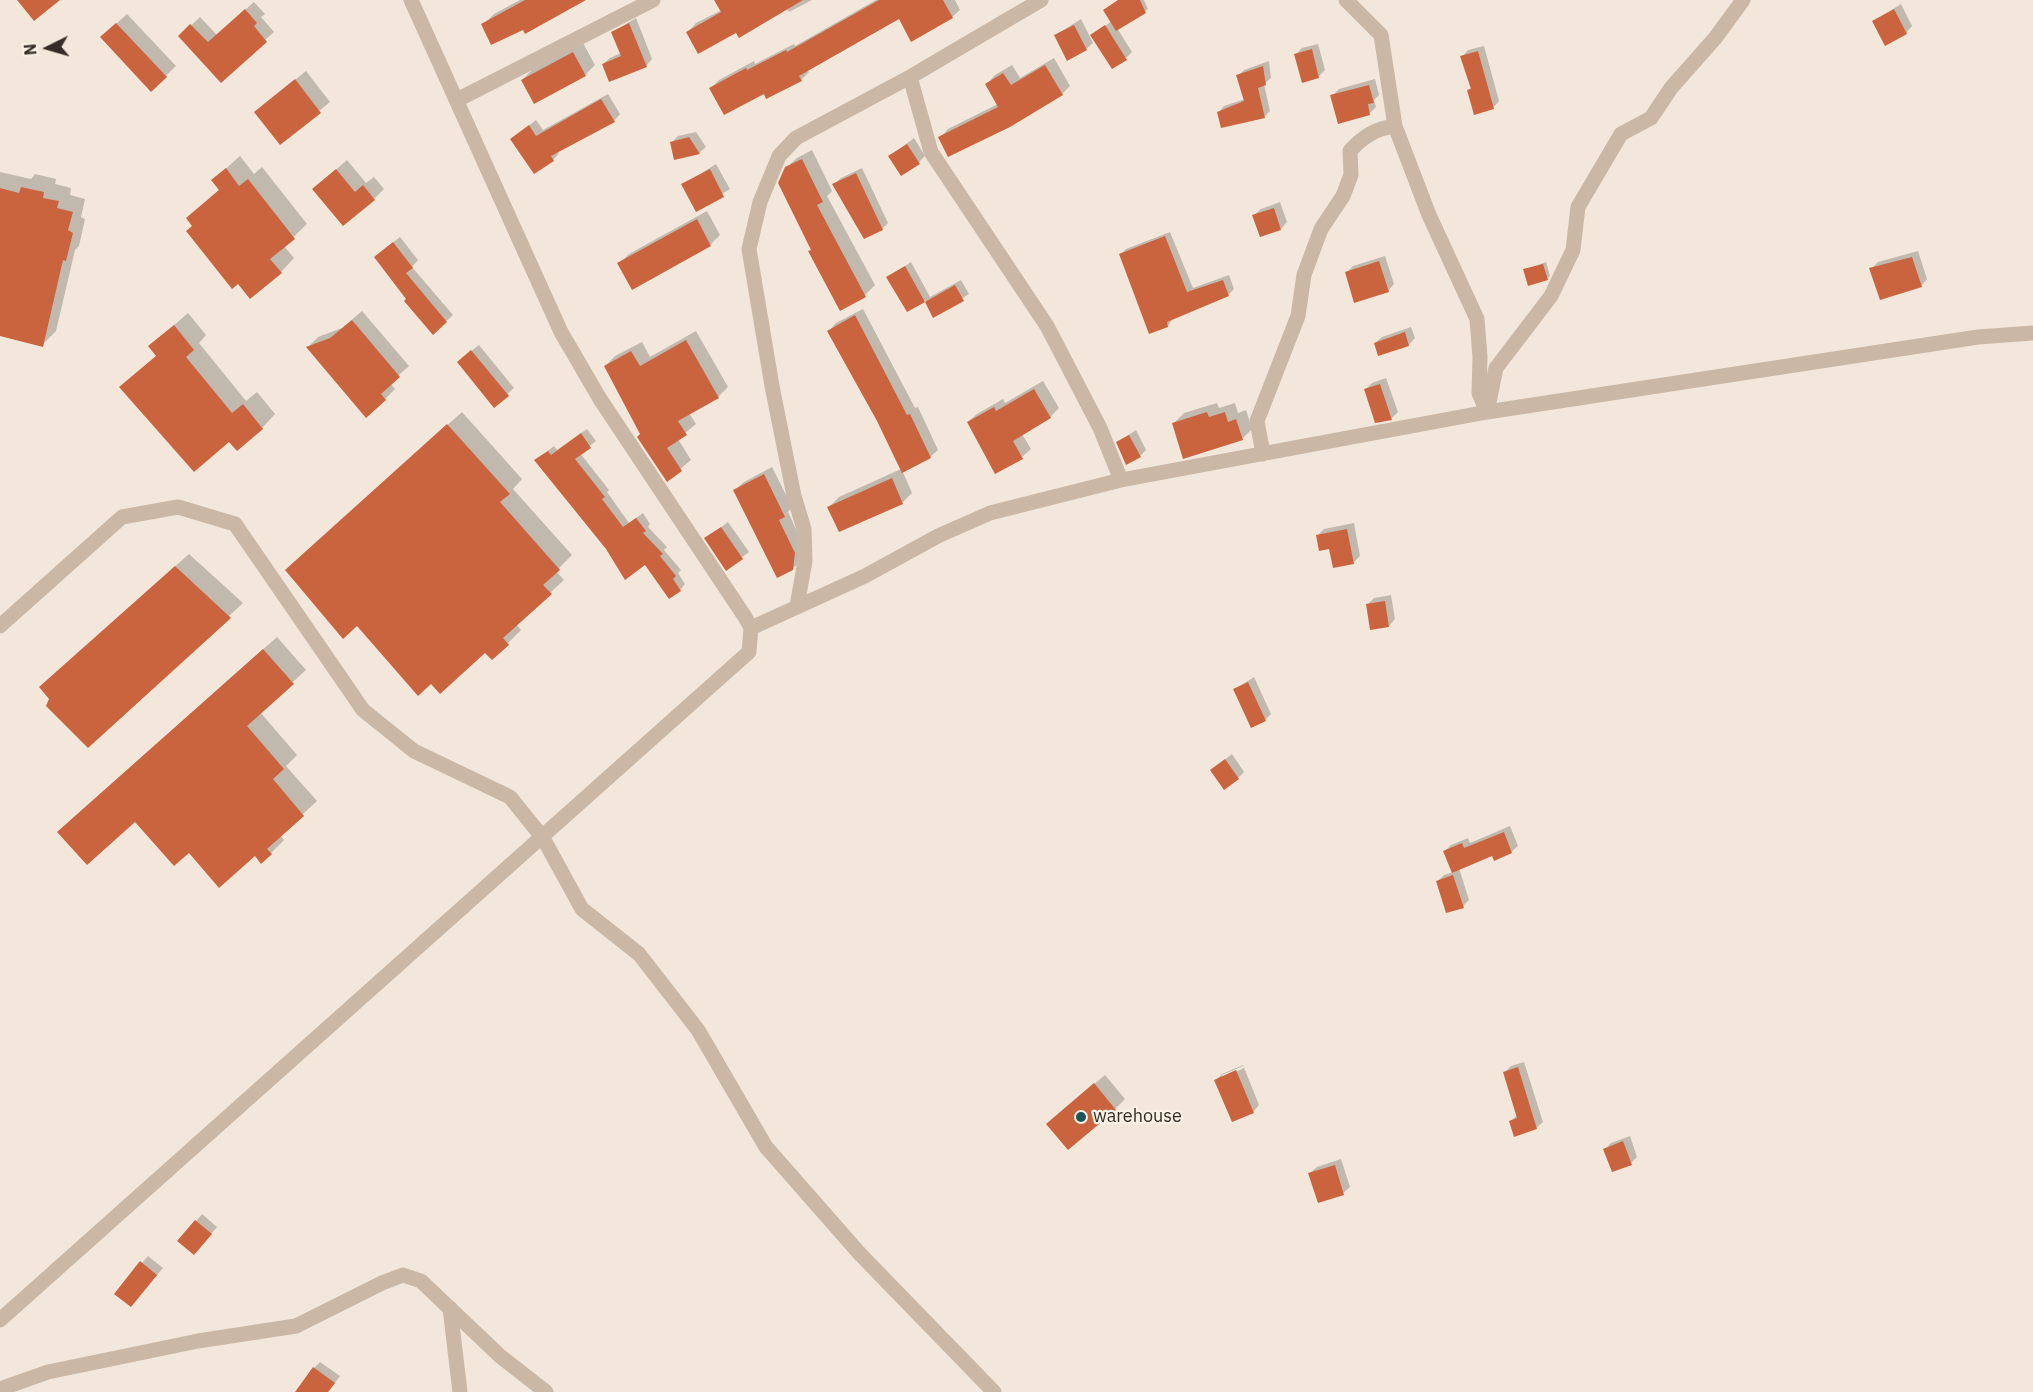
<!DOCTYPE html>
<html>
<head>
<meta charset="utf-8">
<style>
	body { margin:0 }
	#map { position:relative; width:2033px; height:1392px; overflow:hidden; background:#f2e7da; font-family:"IBM Plex Sans",sans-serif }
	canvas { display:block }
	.north { position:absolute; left:18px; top:18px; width:60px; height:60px; -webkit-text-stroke:4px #faf1e6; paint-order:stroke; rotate:265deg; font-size:16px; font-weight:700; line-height:24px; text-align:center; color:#362c27 }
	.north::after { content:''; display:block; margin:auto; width:21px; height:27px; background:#362c27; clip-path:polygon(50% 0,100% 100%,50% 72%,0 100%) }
</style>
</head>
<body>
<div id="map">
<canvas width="2033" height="1392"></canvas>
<div class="north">N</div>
</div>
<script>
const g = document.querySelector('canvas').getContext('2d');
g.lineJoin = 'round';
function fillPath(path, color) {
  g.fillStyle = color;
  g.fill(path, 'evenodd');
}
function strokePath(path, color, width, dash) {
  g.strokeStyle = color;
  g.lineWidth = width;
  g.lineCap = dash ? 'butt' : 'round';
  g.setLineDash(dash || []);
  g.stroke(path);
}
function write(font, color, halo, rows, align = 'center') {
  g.font = font + ' "IBM Plex Sans",sans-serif';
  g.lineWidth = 4.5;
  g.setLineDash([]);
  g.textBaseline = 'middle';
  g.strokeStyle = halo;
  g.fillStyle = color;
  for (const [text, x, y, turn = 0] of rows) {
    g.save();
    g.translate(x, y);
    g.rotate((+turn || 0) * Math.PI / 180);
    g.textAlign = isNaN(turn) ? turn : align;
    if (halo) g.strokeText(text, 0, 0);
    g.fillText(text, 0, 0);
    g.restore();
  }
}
fillPath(new Path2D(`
	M 520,0 L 584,0 L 524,28 L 485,23 L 494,14 Z
	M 716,0 L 812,0 L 789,12 L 787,8 L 737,31 L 688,32 L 696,23 L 722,10 Z
	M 876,0 L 955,0 L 960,10 L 952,17 L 899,17 L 807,70 L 809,72 L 801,80 L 765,92 L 711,88 L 719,80 L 754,61 L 755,64 L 794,44 L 795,46 Z
	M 1121,0 L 1144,0 L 1148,9 L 1117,28 L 1132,52 L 1126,58 L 1092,36 L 1112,21 Z
	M 254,2 L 265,14 L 261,17 L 274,32 L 221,80 L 180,36 L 200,17 L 217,35 Z
	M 1901,4 L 1912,26 L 1906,33 L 1874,21 Z
	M 127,14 L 176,66 L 151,90 L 102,37 Z
	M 636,18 L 652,59 L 646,66 L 603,64 L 610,58 L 621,53 L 613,32 Z
	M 1081,19 L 1093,43 L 1086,49 L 1056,35 Z
	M 583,43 L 595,65 L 585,75 L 522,80 L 532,70 Z
	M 1318,44 L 1325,70 L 1318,77 L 1296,54 L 1302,48 Z
	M 1484,46 L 1499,101 L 1493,108 L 1468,90 L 1472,87 L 1462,57 L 1468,50 Z
	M 1054,58 L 1070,86 L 1062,94 L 940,138 L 948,129 L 998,104 L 987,84 L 995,75 L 1012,65 L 1020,78 Z
	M 1269,61 L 1271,78 L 1264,84 L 1270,111 L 1264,117 L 1219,112 L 1224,106 L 1245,99 L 1238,76 L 1244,70 Z
	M 306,71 L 330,102 L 280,143 L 256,112 Z
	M 1375,79 L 1379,95 L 1374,100 L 1376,107 L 1370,113 L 1332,96 L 1339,89 Z
	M 608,94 L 620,114 L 614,121 L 557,151 L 559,153 L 553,160 L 512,139 L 536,120 L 543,130 Z
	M 696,132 L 706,147 L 699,153 L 676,158 L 672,142 L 678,136 Z
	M 914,138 L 925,156 L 919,162 L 890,156 Z
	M 812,150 L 832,191 L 827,196 L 875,285 L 865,295 L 812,249 L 786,168 L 797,158 Z
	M 240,156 L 254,174 L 262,167 L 307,224 L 284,246 L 294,258 L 281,272 L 194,225 L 188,218 L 220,189 L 213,180 Z
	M 347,160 L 366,183 L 374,177 L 384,189 L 374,199 L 314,189 Z
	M 716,164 L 730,189 L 696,210 L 683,185 Z
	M 862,168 L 888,223 L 882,229 L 834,184 L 841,178 Z
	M 0,172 L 31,179 L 35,174 L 56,179 L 55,184 L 71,188 L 70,195 L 85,199 L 81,217 L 85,219 L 79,246 L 75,250 L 56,331 L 42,345 L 0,335 Z
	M 1280,202 L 1287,222 L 1281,229 L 1261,235 L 1254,215 L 1261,209 Z
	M 707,211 L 720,235 L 710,245 L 619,264 L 629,254 Z
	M 1170,232 L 1193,288 L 1229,275 L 1234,289 L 1228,295 L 1173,318 L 1168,326 L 1120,255 L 1126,249 Z
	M 400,237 L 418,260 L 412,267 L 453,315 L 433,333 L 408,299 L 382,251 Z
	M 1918,251 L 1927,279 L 1921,286 L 1871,269 L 1878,262 Z
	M 1385,256 L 1394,284 L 1388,291 L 1346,273 L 1353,266 Z
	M 911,262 L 930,297 L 961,280 L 969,294 L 934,316 L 925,300 L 908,310 L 888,277 Z
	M 1546,262 L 1550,276 L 1547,279 L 1524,270 Z
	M 863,309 L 915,408 L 918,407 L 938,450 L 930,457 L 902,470 L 912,493 L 902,503 L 829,507 L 839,497 L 901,469 L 879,420 L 829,331 L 836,323 Z
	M 362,311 L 409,366 L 390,383 L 395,389 L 385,399 L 308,347 L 318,337 L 342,328 Z
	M 188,313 L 206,335 L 199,343 L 246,401 L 257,392 L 275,414 L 262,428 L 230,440 L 122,387 L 157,355 L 150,346 Z
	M 1411,327 L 1415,338 L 1409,345 L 1379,354 L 1375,343 L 1382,337 Z
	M 696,331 L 728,387 L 718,397 L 689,413 L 696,424 L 678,439 L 691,460 L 667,480 L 605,366 L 615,356 L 642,342 L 650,357 Z
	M 479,345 L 514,388 L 494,406 L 465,356 Z
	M 1386,378 L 1398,412 L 1392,418 L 1376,421 L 1365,390 L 1372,383 Z
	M 1043,381 L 1059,408 L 1050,417 L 1022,434 L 1031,449 L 1022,457 L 968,422 L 977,414 L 1003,399 L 1005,403 Z
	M 1217,403 L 1219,408 L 1235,403 L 1238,413 L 1246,410 L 1252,429 L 1242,439 L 1174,423 L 1184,413 Z
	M 462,412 L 522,479 L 513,489 L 572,555 L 556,571 L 564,580 L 516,624 L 521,630 L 508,643 L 485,651 L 300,557 Z
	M 587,429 L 596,441 L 580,453 L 609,490 L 607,492 L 629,523 L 643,513 L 650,524 L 648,527 L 667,547 L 664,550 L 681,570 L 678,573 L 685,584 L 680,590 L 645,563 L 607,548 L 536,460 L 554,446 L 557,450 Z
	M 1136,430 L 1146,450 L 1140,456 L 1118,442 Z
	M 772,467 L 792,507 L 788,512 L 803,544 L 801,560 L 793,569 L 735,490 L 744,482 Z
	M 728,522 L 749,552 L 726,569 L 706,539 Z
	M 1354,523 L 1360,556 L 1353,563 L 1318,535 L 1324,529 Z
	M 189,554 L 243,603 L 88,746 L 55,674 Z
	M 1391,595 L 1395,619 L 1389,626 L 1368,604 L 1374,598 Z
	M 277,637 L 306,670 L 260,712 L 297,755 L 286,766 L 317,801 L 280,835 L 284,840 L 271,853 L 189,851 L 135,820 L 73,818 Z
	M 1254,677 L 1271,714 L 1265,720 L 1234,690 Z
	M 1232,754 L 1244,772 L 1238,778 L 1212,770 Z
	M 1510,826 L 1518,846 L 1511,852 L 1492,854 L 1459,868 L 1469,900 L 1463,906 L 1438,881 L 1444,875 L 1453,872 L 1444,852 L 1451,845 L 1468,838 L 1470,843 Z
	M 1524,1062 L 1543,1122 L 1536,1128 L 1511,1121 L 1517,1115 L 1505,1072 L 1511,1066 Z
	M 1243,1065 L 1259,1105 L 1253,1112 L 1216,1080 L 1222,1074 ZM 1243,1066 L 1244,1068 L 1222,1078 L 1222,1075 Z
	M 1105,1075 L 1125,1099 L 1115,1109 L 1058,1114 Z
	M 1630,1136 L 1637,1157 L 1631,1163 L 1605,1149 L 1611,1143 Z
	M 1341,1159 L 1350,1187 L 1343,1193 L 1310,1173 L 1317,1167 Z
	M 202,1214 L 217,1227 L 200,1247 L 179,1241 Z
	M 148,1256 L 163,1268 L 137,1299 L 116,1293 Z
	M 320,1362 L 340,1376 L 328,1392 L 304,1392 L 314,1368 Z`), '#0003');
fillPath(new Path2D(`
	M 17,0 L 60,0 L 34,21 Z
	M 525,0 L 586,0 L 525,34 L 523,30 L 491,45 L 481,24 Z
	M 714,0 L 803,0 L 739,38 L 736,33 L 698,54 L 686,32 L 721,12 Z
	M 879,0 L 943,0 L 953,18 L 911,42 L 899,19 L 799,76 L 802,81 L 766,99 L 764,94 L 724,115 L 709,88 L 746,68 L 747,70 L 786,50 L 787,52 Z
	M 1118,0 L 1140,0 L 1146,13 L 1116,31 L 1103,10 Z
	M 245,9 L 257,23 L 254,26 L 267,42 L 221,83 L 178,36 L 190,24 L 208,42 Z
	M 1894,9 L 1907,34 L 1885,46 L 1872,21 Z
	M 116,23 L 167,77 L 151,92 L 100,37 Z
	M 629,23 L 647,67 L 609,82 L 602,64 L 621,56 L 611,32 Z
	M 1074,25 L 1087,50 L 1067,61 L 1054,35 Z
	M 1105,25 L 1127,60 L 1112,69 L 1090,35 Z
	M 1312,49 L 1319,78 L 1302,83 L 1294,54 Z
	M 1478,51 L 1494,109 L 1474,115 L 1467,90 L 1471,89 L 1460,56 Z
	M 573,52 L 586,76 L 534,104 L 521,80 Z
	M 1045,65 L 1063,95 L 1010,127 L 948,157 L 938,137 L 998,107 L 985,84 L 1003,73 L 1011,85 Z
	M 1263,66 L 1266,85 L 1258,88 L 1265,118 L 1221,128 L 1217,112 L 1244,101 L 1236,75 Z
	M 295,79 L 321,113 L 280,145 L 254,112 Z
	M 1369,85 L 1374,103 L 1368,104 L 1370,115 L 1338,124 L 1330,95 Z
	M 601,99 L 615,122 L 551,156 L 554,161 L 534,174 L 510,139 L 529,125 L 536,136 Z
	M 689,137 L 700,154 L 674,160 L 670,142 Z
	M 907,144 L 920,164 L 901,176 L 888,156 Z
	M 802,159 L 823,202 L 817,205 L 866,297 L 840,311 L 808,251 L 811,250 L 778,183 L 785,167 Z
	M 226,168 L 239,186 L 248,179 L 295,239 L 270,259 L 282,273 L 250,299 L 238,284 L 232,289 L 186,231 L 192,226 L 186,218 L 219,190 L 211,180 Z
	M 336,169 L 355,192 L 363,185 L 375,200 L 343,226 L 312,189 Z
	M 710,169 L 724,197 L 696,212 L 681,184 Z
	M 856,173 L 883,230 L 864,239 L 832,184 Z
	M 21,187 L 44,192 L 43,198 L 59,201 L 57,208 L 73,212 L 68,230 L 73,233 L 66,261 L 63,260 L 43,347 L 0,336 L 0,188 L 19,193 Z
	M 1274,208 L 1281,230 L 1260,237 L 1252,215 Z
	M 697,219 L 711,246 L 632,290 L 617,263 Z
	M 1165,236 L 1187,292 L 1223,280 L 1229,296 L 1167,322 L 1168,327 L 1149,334 L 1119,254 Z
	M 393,242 L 413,268 L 406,273 L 447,322 L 433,335 L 404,301 L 406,299 L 374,257 Z
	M 1912,257 L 1922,287 L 1880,300 L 1869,268 Z
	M 1379,261 L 1389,292 L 1354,303 L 1345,272 Z
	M 1543,264 L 1548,280 L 1528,286 L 1523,269 Z
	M 905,266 L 925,302 L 955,285 L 964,301 L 933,318 L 925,302 L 907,312 L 886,277 Z
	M 855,315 L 907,415 L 910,414 L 931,458 L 902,473 L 877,421 L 827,331 Z
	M 352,320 L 400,377 L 381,394 L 386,400 L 366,418 L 306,347 L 330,338 Z
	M 174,325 L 194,350 L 186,357 L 232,413 L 243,404 L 263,429 L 237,451 L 229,442 L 194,472 L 119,387 L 156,356 L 148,346 Z
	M 1405,332 L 1409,346 L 1378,356 L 1374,343 Z
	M 686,340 L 719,398 L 678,421 L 687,435 L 667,448 L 682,471 L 667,482 L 637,437 L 640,434 L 604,366 L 631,351 L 640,366 Z
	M 471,350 L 509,396 L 494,408 L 457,362 Z
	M 1380,384 L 1392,420 L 1375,423 L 1364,389 Z
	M 1034,389 L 1051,418 L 1013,441 L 1023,459 L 995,474 L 967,422 L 994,407 L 996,411 Z
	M 1207,412 L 1209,417 L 1225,412 L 1228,422 L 1236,419 L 1243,440 L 1183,459 L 1172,423 Z
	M 447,424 L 510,494 L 500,502 L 560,570 L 543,585 L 552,594 L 503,638 L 509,645 L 492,660 L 485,653 L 440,694 L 431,684 L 418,696 L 357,626 L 343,639 L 285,570 Z
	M 581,433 L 591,448 L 575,459 L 605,497 L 602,499 L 623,527 L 636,518 L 646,531 L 643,533 L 663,554 L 660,556 L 676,576 L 673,579 L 681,591 L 669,599 L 645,565 L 625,580 L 606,549 L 534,460 L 548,451 L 551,455 Z
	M 1129,435 L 1141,457 L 1126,465 L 1116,442 Z
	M 764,474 L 785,517 L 779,520 L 795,553 L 793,570 L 777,578 L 733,490 Z
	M 892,478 L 903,504 L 839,532 L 827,507 Z
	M 721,527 L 743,559 L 726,571 L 704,538 Z
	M 1347,529 L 1354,564 L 1333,568 L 1329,549 L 1319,551 L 1316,535 Z
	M 175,566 L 231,618 L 88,748 L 46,706 L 49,699 L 39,687 Z
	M 1385,601 L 1389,627 L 1370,630 L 1366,604 Z
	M 263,649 L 294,684 L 247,726 L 284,769 L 273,779 L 304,816 L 267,849 L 272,854 L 261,864 L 255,856 L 219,888 L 189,853 L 174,866 L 135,822 L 87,865 L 57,832 Z
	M 1248,682 L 1266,721 L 1251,728 L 1233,689 Z
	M 1225,759 L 1239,779 L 1224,790 L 1210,770 Z
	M 1504,832 L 1512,853 L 1494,861 L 1492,856 L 1452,873 L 1443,851 L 1462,843 L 1464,848 Z
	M 1453,875 L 1464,908 L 1446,913 L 1436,881 Z
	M 1518,1067 L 1537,1129 L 1514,1137 L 1509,1121 L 1517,1118 L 1503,1072 Z
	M 1236,1070 L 1254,1113 L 1232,1122 L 1214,1080 Z
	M 1094,1083 L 1116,1110 L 1068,1150 L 1046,1124 Z
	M 1623,1141 L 1632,1165 L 1612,1172 L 1603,1149 Z
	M 1335,1165 L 1344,1195 L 1318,1203 L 1308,1173 Z
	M 195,1220 L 212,1234 L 194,1255 L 177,1241 Z
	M 140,1261 L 157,1275 L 131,1307 L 114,1294 Z
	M 313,1367 L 335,1383 L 328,1392 L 295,1392 Z`), '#ca643f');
strokePath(new Path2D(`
	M 1346,0 L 1381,35 L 1395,126 L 1429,215 L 1477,319 L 1480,357 L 1479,393 L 1487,412
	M 910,77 L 931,152 L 1047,326 L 1100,428 L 1121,480
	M 457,100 L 653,0
	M 1487,412 L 1496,368 L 1551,296 L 1573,250 L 1578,207 L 1621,134 L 1651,118 L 1671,88 L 1716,37 L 1743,0
	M 1263,454 L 1257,421 L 1298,316 L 1304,275 L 1321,229 L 1343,196 L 1351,175 L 1350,151 C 1362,137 1377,128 1395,126
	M 797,606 L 805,561 L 804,529 L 794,496 L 772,386 L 749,249 L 760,202 L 779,156 L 796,138 L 910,77 L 1041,0
	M 0,626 L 122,517 L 178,507 L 235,524 L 363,710 L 414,751 L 510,797 L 543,838 L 582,909 L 639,954 L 698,1030 L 766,1147 L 860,1254 L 994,1392
	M 751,628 L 865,576 L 938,536 L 990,513 L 1121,480 L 1487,412 L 1978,337 L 2033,333
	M 450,1308 L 460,1392
	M 0,1320 L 749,652 L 751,628 L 745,617 L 600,399 L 561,332 L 411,0
	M 0,1389 L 48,1372 L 198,1341 L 296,1326 L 382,1283 L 403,1275 L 421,1281 L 500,1356 L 546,1392`), '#cbb7a5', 15);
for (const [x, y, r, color] of [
	[1081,1117,6,"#1b5459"]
]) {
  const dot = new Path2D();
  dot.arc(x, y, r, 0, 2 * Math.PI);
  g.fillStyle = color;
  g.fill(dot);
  strokePath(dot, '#faf1e6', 2);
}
write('18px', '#362c27', '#faf1e6', [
	["warehouse",1093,1117]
], 'left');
</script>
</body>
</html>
